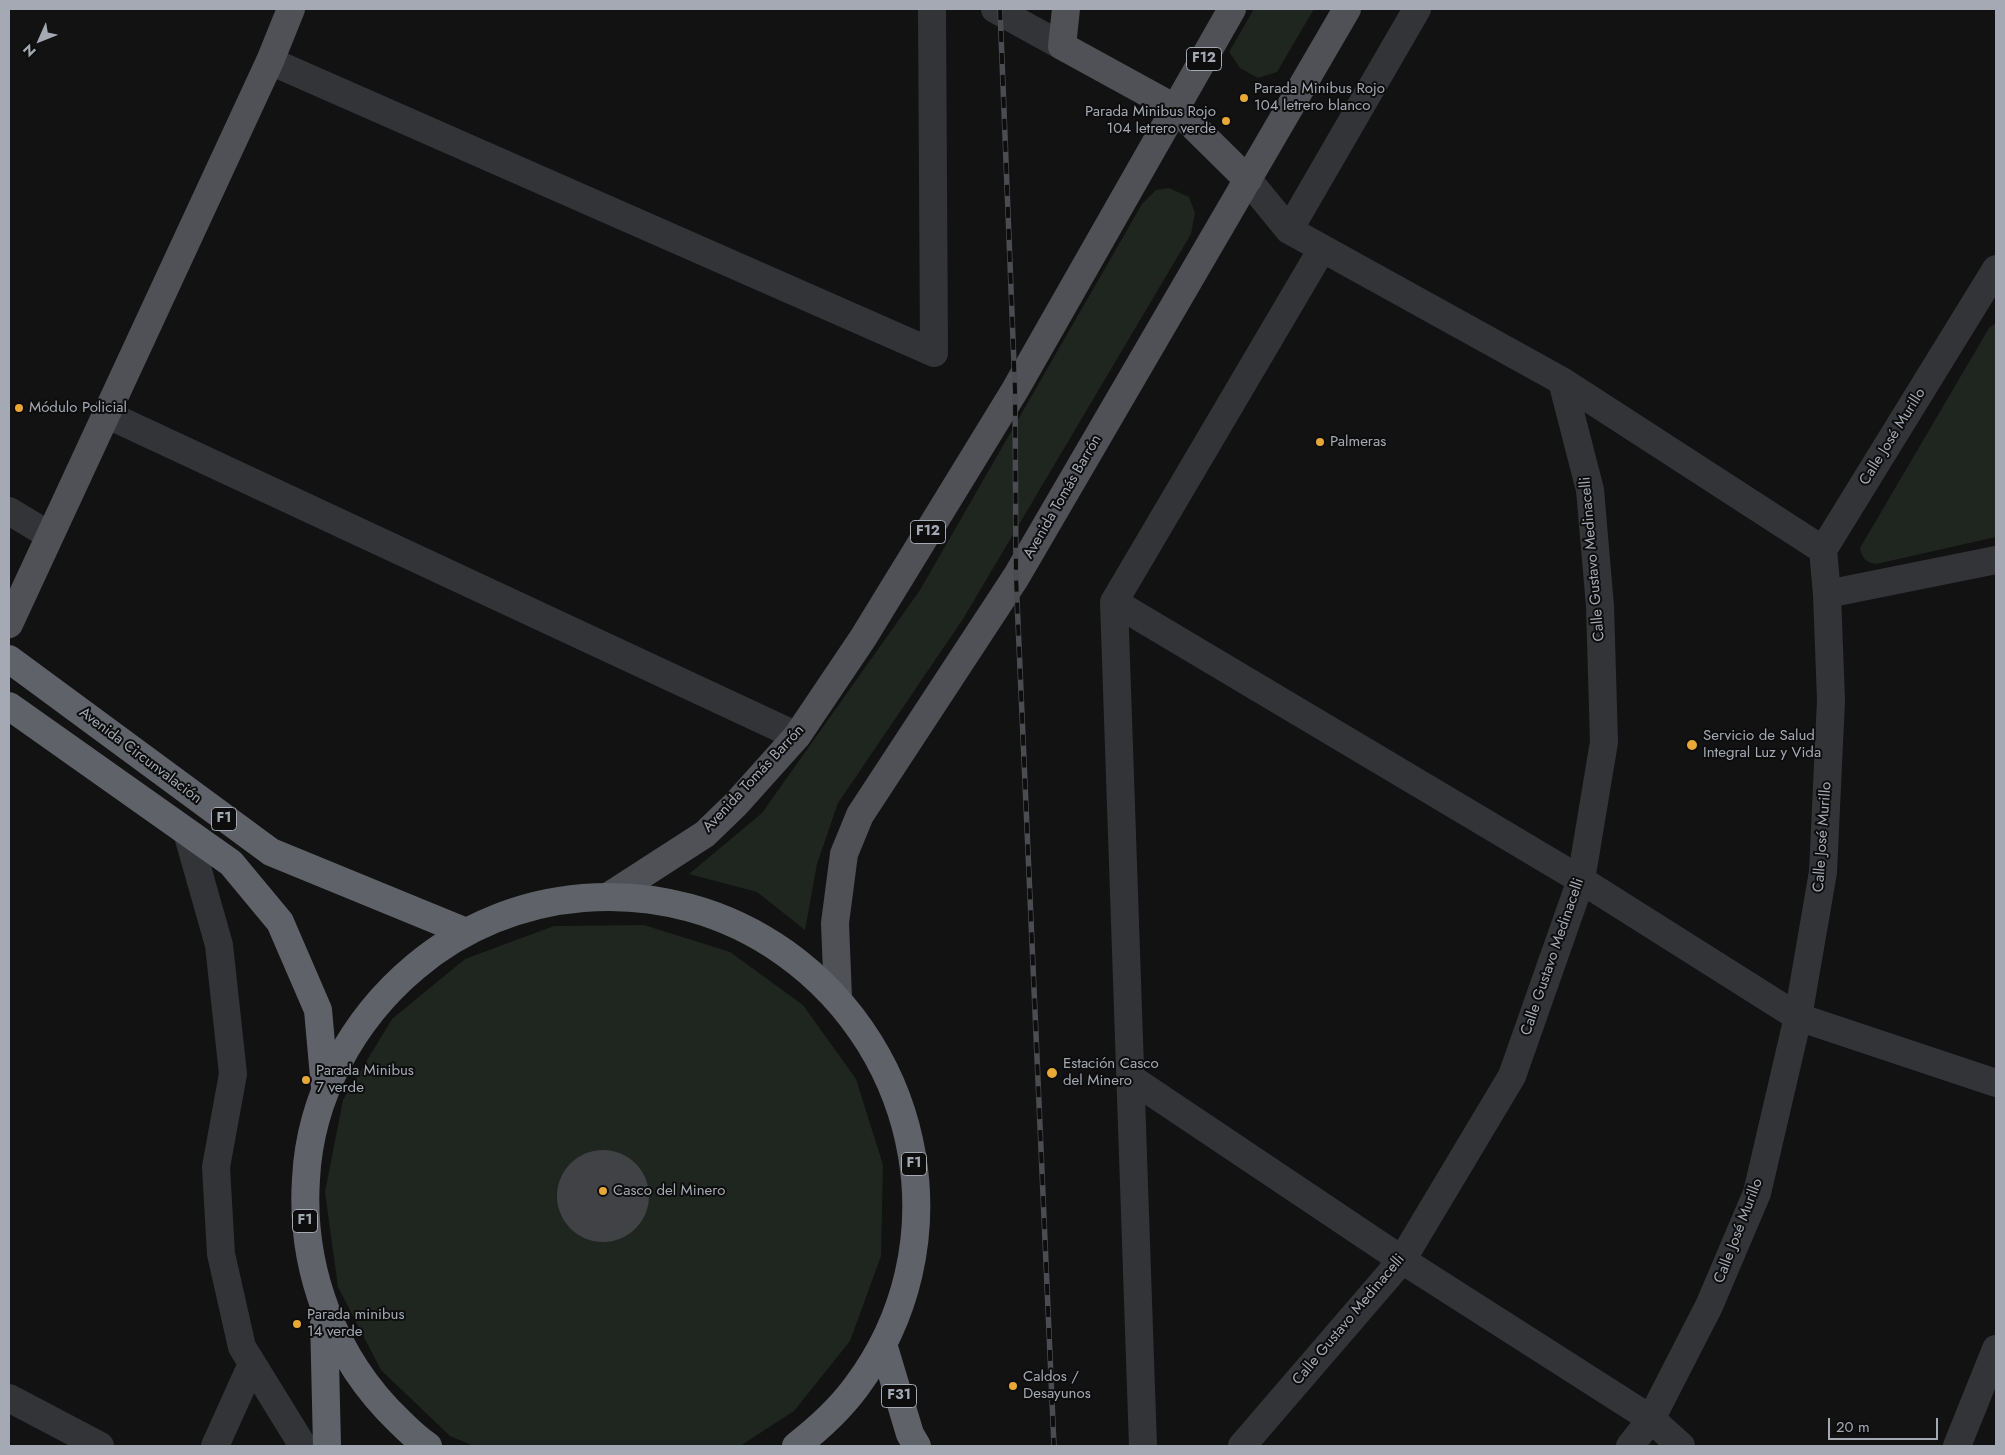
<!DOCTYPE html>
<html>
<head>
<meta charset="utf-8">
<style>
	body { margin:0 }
	#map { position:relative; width:2005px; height:1455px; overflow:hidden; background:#121213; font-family:Jost,sans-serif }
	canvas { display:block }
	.frame { position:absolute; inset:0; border:10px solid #a4a9b3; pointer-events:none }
	.north { position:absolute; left:15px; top:15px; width:50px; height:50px; -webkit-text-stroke:4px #0d0d0e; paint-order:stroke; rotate:226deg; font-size:14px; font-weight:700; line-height:20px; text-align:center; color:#a4a9b3 }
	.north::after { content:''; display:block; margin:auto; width:18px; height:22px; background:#a4a9b3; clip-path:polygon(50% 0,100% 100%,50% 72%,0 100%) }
	.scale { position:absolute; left:1828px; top:1418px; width:110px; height:22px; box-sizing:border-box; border:2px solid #a4a9b3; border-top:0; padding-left:6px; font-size:15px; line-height:18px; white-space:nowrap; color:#a4a9b3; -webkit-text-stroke:4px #0d0d0e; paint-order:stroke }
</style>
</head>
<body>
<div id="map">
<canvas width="2005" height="1455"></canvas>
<div class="frame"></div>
<div class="north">N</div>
<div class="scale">20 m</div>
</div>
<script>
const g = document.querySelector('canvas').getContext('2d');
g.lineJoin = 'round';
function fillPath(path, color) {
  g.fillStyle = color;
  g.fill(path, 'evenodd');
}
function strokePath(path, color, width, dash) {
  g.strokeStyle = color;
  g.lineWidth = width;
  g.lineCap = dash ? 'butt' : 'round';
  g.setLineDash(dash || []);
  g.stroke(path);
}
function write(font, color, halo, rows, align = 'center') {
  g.font = font + ' Jost,sans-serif';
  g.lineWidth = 4;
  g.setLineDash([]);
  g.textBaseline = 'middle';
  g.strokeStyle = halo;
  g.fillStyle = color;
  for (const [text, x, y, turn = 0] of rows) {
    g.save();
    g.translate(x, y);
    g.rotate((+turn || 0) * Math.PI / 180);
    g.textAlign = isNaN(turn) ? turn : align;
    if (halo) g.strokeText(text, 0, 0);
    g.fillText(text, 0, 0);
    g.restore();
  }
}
fillPath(new Path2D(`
	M 1254,9 L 1314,9 L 1277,72 L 1258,78 L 1240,68 L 1229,52 Z
	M 1169,188 L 1189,197 L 1195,213 L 1191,234 L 963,619 L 838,803 L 817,864 L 805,930 L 757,892 L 689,874 L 762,813 L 920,590 L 1142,204 L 1156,190 Z
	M 1996,323 L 1996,537 L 1876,564 C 1866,562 1862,559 1860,548 L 1989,328 Z
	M 644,925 L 730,952 L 803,1005 L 856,1079 L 883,1165 L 881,1256 L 850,1341 L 794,1411 L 740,1446 L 474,1446 L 450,1436 L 381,1370 L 338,1287 L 325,1192 L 343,1100 L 392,1019 L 465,959 L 554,926 Z`), '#1e261f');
fillPath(new Path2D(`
	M557 1196a46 46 0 1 1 92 0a46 46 0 1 1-92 0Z`), '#414246');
strokePath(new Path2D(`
	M 995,9 L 1062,46
	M 270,61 L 934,353 L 932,9
	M 1248,180 L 1289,230 L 1562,381 L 1823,550
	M 1289,230 L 1417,9
	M 106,414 L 797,736
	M 9,511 L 49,535
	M 1827,594 L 1996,560
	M 1114,602 L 1581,880 L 1798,1017 L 1996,1083
	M 187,832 L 219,945 L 233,1074 L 216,1167 L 221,1254 L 242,1347 L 303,1446
	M 1132,1079 L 1402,1260 L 1651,1419 L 1681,1446
	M 9,1398 L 100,1446
	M 215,1446 L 252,1364
	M 1143,1446 L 1114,602 L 1322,249
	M 1242,1446 L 1402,1260 L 1512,1076 L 1581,880 L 1604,742 L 1600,606 L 1590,490 L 1562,381
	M 1630,1446 L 1651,1419 L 1709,1306 L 1757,1193 L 1798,1017 L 1823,872 L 1831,700 L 1827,594 L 1823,550 L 1996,269
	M 1957,1446 L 1996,1349`), '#333438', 28);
strokePath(new Path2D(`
	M 1066,9 L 1062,46 L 1175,108 L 1248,180
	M 9,624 L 270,61 L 291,9
	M 609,896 L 705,834 L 736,804 L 797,736 L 863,638 L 1015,390 L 1232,9
	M 838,998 L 835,923 L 844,854 L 860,815 L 1016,577 L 1347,9`), '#4f5157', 28);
strokePath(new Path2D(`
	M 9,659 L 271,852 L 466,932
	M 9,706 L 231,863 L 280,922 L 318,1010 L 325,1088
	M 324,1318 L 327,1446
	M 883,1344 L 910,1434 L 917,1446
	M 428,1446 C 417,1439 408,1430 399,1421 C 334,1359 300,1269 306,1179 C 310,1096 353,1019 415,967 C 462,927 522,903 583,898 C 655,892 726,911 785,953 C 925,1053 960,1248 856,1387 C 839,1410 818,1429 796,1446`), '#5f6269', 28);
const rail = new Path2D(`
	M 1000,9 L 1015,390 L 1016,577 L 1054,1446`);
strokePath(rail, '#4a4c51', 5.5);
strokePath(rail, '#0d0d0e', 4, [11]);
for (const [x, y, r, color] of [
	[1244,98,5,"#e7a836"],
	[1226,121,5,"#e7a836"],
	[19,408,5,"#e7a836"],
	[1320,442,5,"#e7a836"],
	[1692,745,6,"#e7a836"],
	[1052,1073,6,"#e7a836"],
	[306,1080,5,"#e7a836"],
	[603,1191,5,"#e7a836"],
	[297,1324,5,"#e7a836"],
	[1013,1386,5,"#e7a836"]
]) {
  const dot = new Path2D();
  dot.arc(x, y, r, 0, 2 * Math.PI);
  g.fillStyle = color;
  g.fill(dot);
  strokePath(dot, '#0d0d0e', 2);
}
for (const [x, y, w] of [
	[1204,59,35],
	[928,532,35],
	[224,819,25],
	[914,1164,25],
	[305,1221,25],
	[899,1396,35]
]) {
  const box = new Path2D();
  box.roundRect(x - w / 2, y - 11.5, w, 23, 4);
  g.fillStyle = '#0d0d0e';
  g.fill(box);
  strokePath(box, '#a4a9b3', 1);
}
write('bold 14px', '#a4a9b3', null, [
	["F12",1204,59],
	["F12",928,532],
	["F1",224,819],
	["F1",914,1164],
	["F1",305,1221],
	["F31",899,1396]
]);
write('15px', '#a4a9b3', '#0d0d0e', [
	["Parada Minibus Rojo",1254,89],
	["104 letrero blanco",1254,106],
	["Parada Minibus Rojo",1216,112,"right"],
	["104 letrero verde",1216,129,"right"],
	["Módulo Policial",29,408],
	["Palmeras",1330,442],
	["Servicio de Salud",1703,736],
	["Integral Luz y Vida",1703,753],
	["Estación Casco",1063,1064],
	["del Minero",1063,1081],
	["Parada Minibus",316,1071],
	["7 verde",316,1088],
	["Casco del Minero",613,1191],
	["Parada minibus",307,1315],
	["14 verde",307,1332],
	["Caldos /",1023,1377],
	["Desayunos",1023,1394]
], 'left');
write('15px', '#a4a9b3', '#0d0d0e', [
	["Calle José Murillo",1893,437,-58],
	["Avenida Tomás Barrón",1063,497,-60],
	["Calle Gustavo Medinacelli",1593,559,-95],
	["Avenida Circunvalación",140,756,37],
	["Avenida Tomás Barrón",754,779,-47],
	["Calle José Murillo",1823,837,-86],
	["Calle Gustavo Medinacelli",1553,957,-71],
	["Calle José Murillo",1739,1231,-69],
	["Calle Gustavo Medinacelli",1349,1320,-50]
]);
</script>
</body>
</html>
